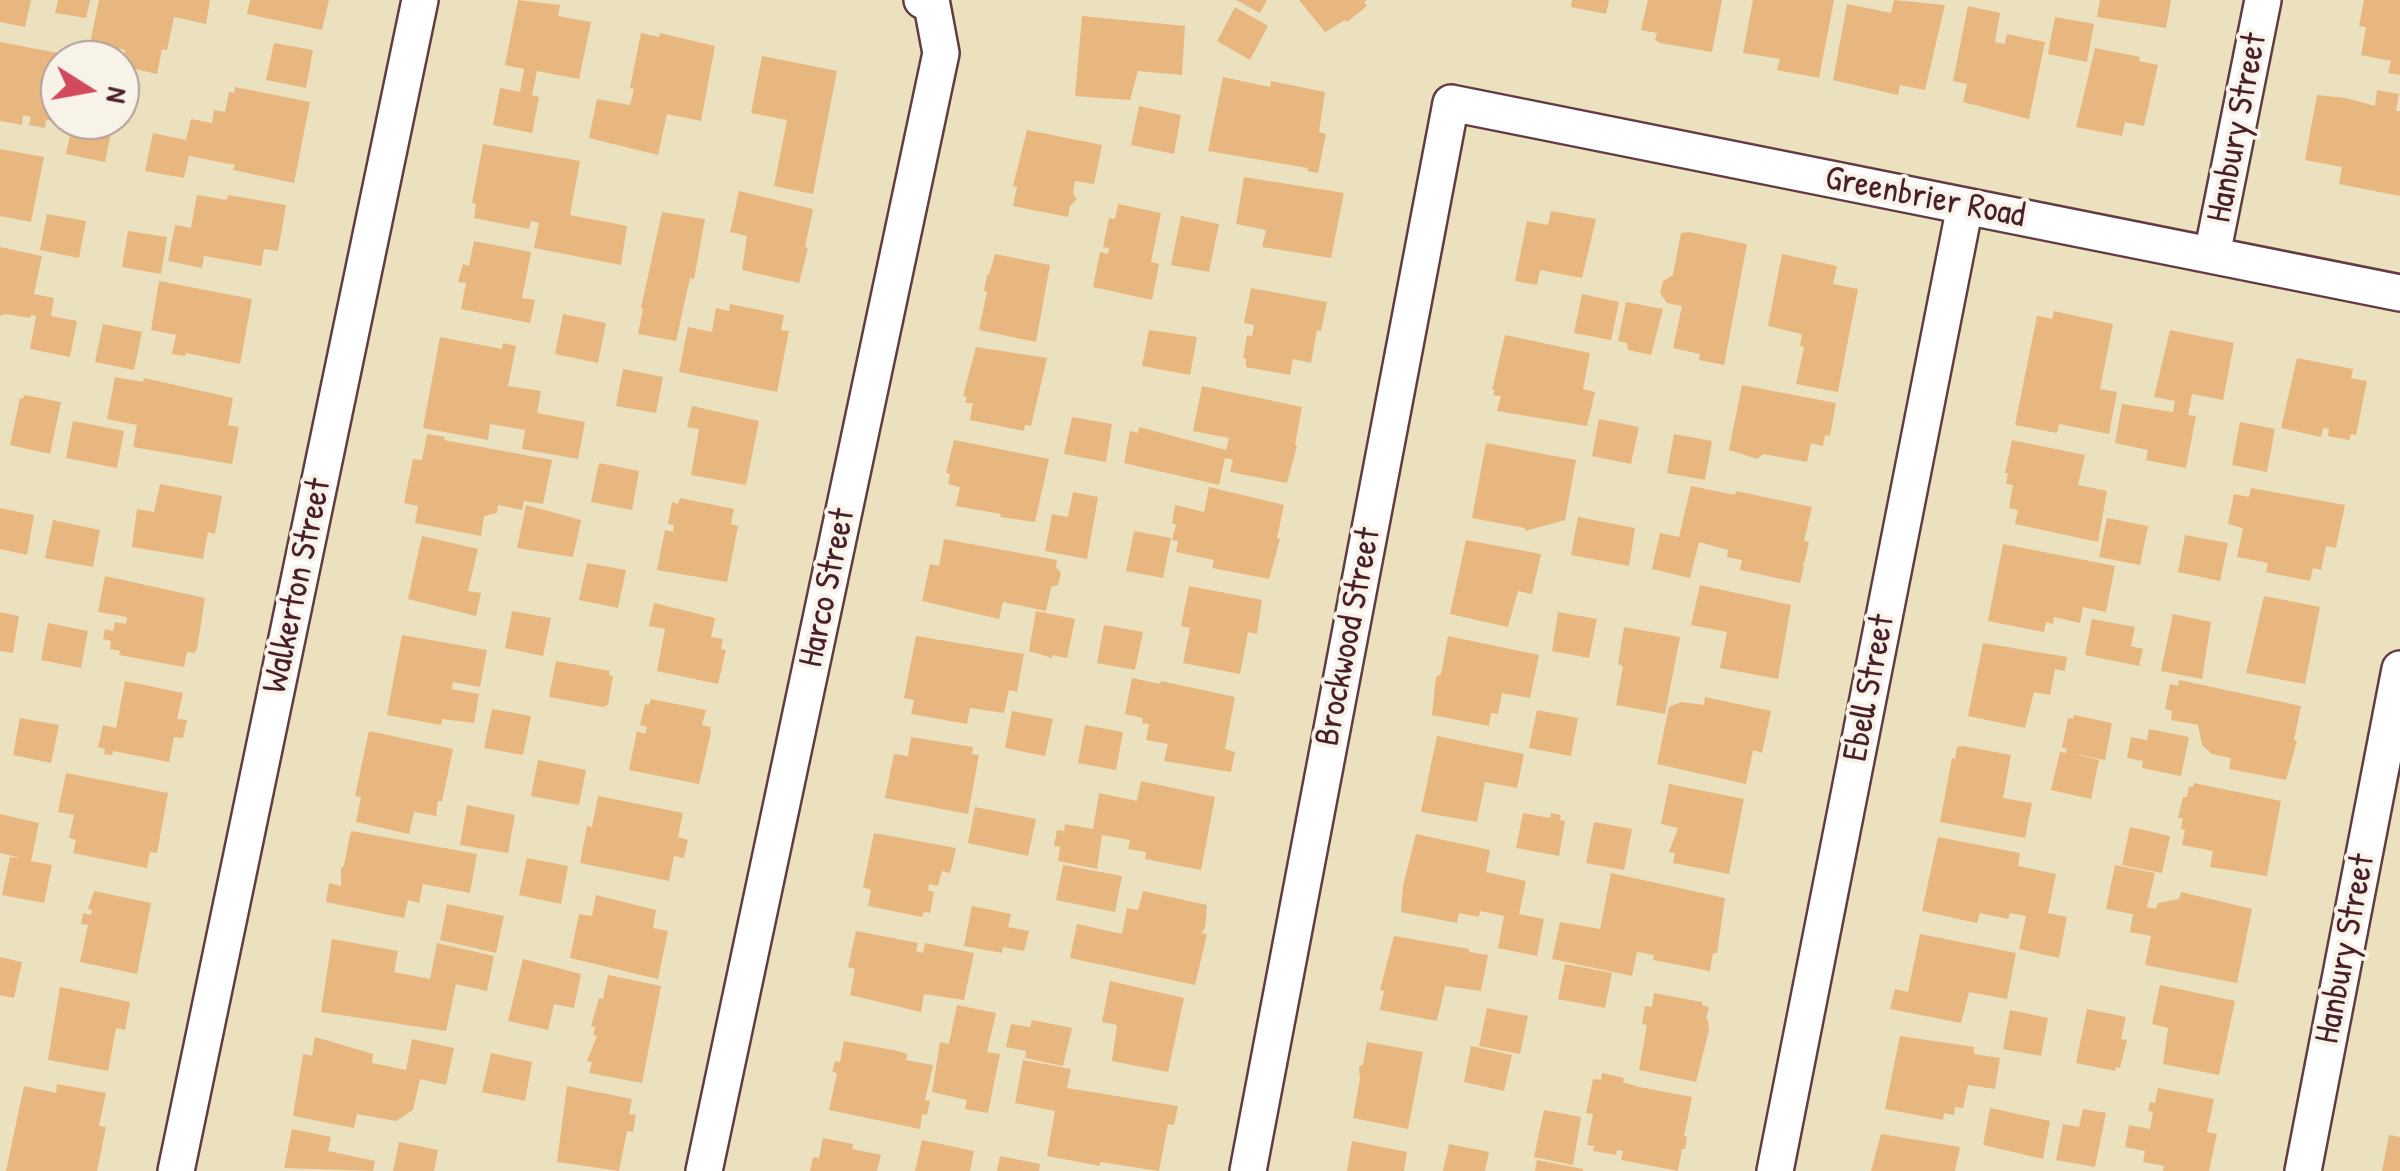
<!DOCTYPE html>
<html>
<head>
<meta charset="utf-8">
<style>
	body { margin:0 }
	#map { position:relative; width:2400px; height:1171px; overflow:hidden; background:#ebe1bf; font-family:"Patrick Hand",sans-serif }
	canvas { display:block }
	.north { position:absolute; left:40px; top:40px; width:100px; height:100px; box-sizing:border-box; background:#f7f3e8; border:2px solid #b29e9c; border-radius:50%; rotate:101deg; font-size:28px; font-weight:700; line-height:40px; text-align:center; color:#4a1f2b }
	.north::after { content:''; display:block; margin:auto; width:35px; height:45px; background:#d1495b; clip-path:polygon(50% 0,100% 100%,50% 72%,0 100%) }
</style>
</head>
<body>
<div id="map">
<canvas width="2400" height="1171"></canvas>
<div class="north">N</div>
</div>
<script>
const g = document.querySelector('canvas').getContext('2d');
g.lineJoin = 'round';
function fillPath(path, color) {
  g.fillStyle = color;
  g.fill(path, 'evenodd');
}
function strokePath(path, color, width, dash) {
  g.strokeStyle = color;
  g.lineWidth = width;
  g.lineCap = dash ? 'butt' : 'round';
  g.setLineDash(dash || []);
  g.stroke(path);
}
function write(font, color, halo, rows, align = 'center') {
  g.font = font + ' "Patrick Hand",sans-serif';
  g.lineWidth = 8;
  g.setLineDash([]);
  g.textBaseline = 'middle';
  g.strokeStyle = halo;
  g.fillStyle = color;
  for (const [text, x, y, turn = 0] of rows) {
    g.save();
    g.translate(x, y);
    g.rotate((+turn || 0) * Math.PI / 180);
    g.textAlign = isNaN(turn) ? turn : align;
    if (halo) g.strokeText(text, 0, 0);
    g.fillText(text, 0, 0);
    g.restore();
  }
}
fillPath(new Path2D(`
	M 0,0 L 31,0 L 25,27 L 0,22 Z
	M 58,0 L 90,0 L 86,18 L 55,13 Z
	M 99,0 L 208,0 L 210,1 L 206,24 L 174,17 L 167,50 L 162,49 L 157,74 L 122,66 L 125,50 L 90,43 Z
	M 250,0 L 329,0 L 322,30 L 247,14 Z
	M 518,0 L 560,5 L 558,16 L 591,22 L 579,79 L 537,71 L 532,95 L 539,97 L 532,133 L 493,125 L 500,88 L 520,92 L 524,69 L 505,65 Z
	M 1236,0 L 1267,0 L 1260,13 Z
	M 1299,0 L 1367,0 L 1364,2 L 1367,6 L 1347,22 L 1345,20 L 1325,32 Z
	M 1572,0 L 1609,0 L 1606,14 L 1571,7 Z
	M 1648,0 L 1722,0 L 1712,52 L 1660,43 L 1655,40 L 1657,33 L 1641,30 Z
	M 1753,0 L 1834,0 L 1819,78 L 1777,70 L 1780,59 L 1743,53 Z
	M 1894,0 L 1945,5 L 1925,90 L 1900,85 L 1898,95 L 1833,80 L 1847,4 L 1891,13 Z
	M 2100,0 L 2171,0 L 2166,28 L 2097,17 Z
	M 2364,0 L 2400,0 L 2400,75 L 2388,73 L 2391,61 L 2361,55 L 2366,27 L 2359,26 Z
	M 1968,6 L 2000,13 L 1995,42 L 2005,44 L 2007,34 L 2045,42 L 2029,119 L 1963,102 L 1967,84 L 1953,81 Z
	M 1235,7 L 1268,26 L 1250,60 L 1217,41 Z
	M 1082,16 L 1185,26 L 1182,75 L 1138,71 L 1130,100 L 1075,96 Z
	M 2055,17 L 2094,24 L 2087,62 L 2048,54 Z
	M 641,33 L 659,37 L 660,33 L 715,46 L 701,121 L 667,114 L 658,155 L 589,138 L 597,99 L 630,105 L 634,89 L 630,88 Z
	M 0,42 L 84,58 L 60,60 L 60,122 L 46,120 L 45,128 L 29,125 L 31,117 L 23,115 L 22,125 L 0,121 Z
	M 274,43 L 313,50 L 306,88 L 266,80 Z
	M 2095,48 L 2140,57 L 2139,61 L 2158,65 L 2144,126 L 2125,122 L 2122,136 L 2076,127 Z
	M 762,56 L 837,71 L 813,194 L 774,186 L 787,120 L 751,113 Z
	M 1223,77 L 1270,87 L 1271,81 L 1325,92 L 1319,132 L 1326,134 L 1318,173 L 1307,171 L 1308,168 L 1208,151 Z
	M 235,87 L 310,102 L 294,183 L 233,170 L 235,165 L 189,156 L 184,178 L 145,171 L 153,133 L 186,140 L 191,119 L 212,123 L 214,110 L 225,112 L 229,92 L 234,93 Z
	M 2377,90 L 2399,94 L 2396,111 L 2400,111 L 2400,196 L 2339,184 L 2342,167 L 2305,160 L 2317,95 L 2346,98 L 2375,106 Z
	M 1139,106 L 1181,115 L 1174,154 L 1131,145 Z
	M 73,120 L 113,124 L 105,162 L 66,154 Z
	M 1027,130 L 1102,145 L 1094,184 L 1075,181 L 1073,194 L 1077,199 L 1070,206 L 1068,217 L 1013,206 L 1017,187 L 1013,186 Z
	M 483,144 L 580,161 L 570,215 L 627,226 L 621,265 L 534,248 L 539,223 L 531,221 L 529,229 L 474,218 L 476,204 L 472,203 Z
	M 0,149 L 44,157 L 31,222 L 0,216 Z
	M 1244,177 L 1344,193 L 1331,258 L 1262,247 L 1266,230 L 1236,224 Z
	M 739,191 L 813,209 L 805,247 L 808,248 L 799,283 L 742,270 L 747,236 L 730,232 Z
	M 197,195 L 227,200 L 228,195 L 286,205 L 278,251 L 264,249 L 261,266 L 204,256 L 202,268 L 168,261 L 175,225 L 191,228 Z
	M 1118,204 L 1161,213 L 1151,262 L 1159,264 L 1152,300 L 1093,287 L 1100,252 L 1108,254 L 1109,248 L 1103,247 L 1109,218 L 1115,219 Z
	M 1551,211 L 1596,219 L 1582,278 L 1540,270 L 1537,285 L 1515,281 L 1527,221 L 1548,225 Z
	M 662,212 L 705,219 L 694,279 L 690,278 L 676,341 L 638,334 L 643,309 L 641,308 Z
	M 47,214 L 86,221 L 79,258 L 40,250 Z
	M 1181,216 L 1219,224 L 1209,272 L 1171,265 Z
	M 128,231 L 167,237 L 161,274 L 122,267 Z
	M 1689,232 L 1747,244 L 1724,365 L 1699,360 L 1700,354 L 1673,348 L 1682,306 L 1667,303 L 1660,293 L 1663,281 L 1673,275 L 1681,233 Z
	M 474,241 L 531,252 L 522,298 L 535,300 L 530,323 L 461,309 L 466,283 L 458,282 L 463,264 L 469,266 Z
	M 0,247 L 42,256 L 34,294 L 54,298 L 51,316 L 77,321 L 70,357 L 30,349 L 36,316 L 31,315 L 30,318 L 5,314 L 0,316 Z
	M 995,254 L 1050,265 L 1036,342 L 979,330 L 987,292 L 984,291 L 987,275 L 989,275 Z
	M 1782,254 L 1837,266 L 1833,284 L 1858,289 L 1838,392 L 1796,384 L 1804,347 L 1800,346 L 1802,334 L 1768,326 Z
	M 159,281 L 252,299 L 240,364 L 186,353 L 185,356 L 172,354 L 176,335 L 151,330 Z
	M 1251,288 L 1327,302 L 1321,331 L 1317,330 L 1311,363 L 1293,359 L 1290,375 L 1246,367 L 1246,359 L 1243,358 L 1247,335 L 1252,336 L 1254,325 L 1244,323 Z
	M 1582,294 L 1619,302 L 1611,340 L 1574,333 Z
	M 1626,302 L 1663,309 L 1651,355 L 1628,350 L 1627,343 L 1618,341 Z
	M 730,304 L 784,315 L 781,330 L 789,331 L 777,392 L 679,372 L 688,327 L 712,332 L 716,308 L 729,311 Z
	M 2054,311 L 2113,324 L 2100,389 L 2117,392 L 2109,434 L 2059,424 L 2057,433 L 2015,425 L 2037,316 L 2052,319 Z
	M 563,314 L 606,323 L 598,363 L 555,354 Z
	M 103,324 L 142,332 L 134,370 L 95,362 Z
	M 1149,330 L 1197,337 L 1190,375 L 1142,366 Z
	M 2170,330 L 2234,343 L 2223,400 L 2192,394 L 2188,415 L 2196,416 L 2186,468 L 2146,460 L 2148,450 L 2115,443 L 2122,404 L 2173,412 L 2175,401 L 2154,397 Z
	M 1505,335 L 1590,353 L 1583,389 L 1595,392 L 1587,426 L 1497,411 L 1501,396 L 1493,395 L 1495,390 L 1492,390 Z
	M 440,337 L 502,349 L 503,343 L 516,346 L 508,386 L 541,391 L 537,413 L 585,422 L 578,459 L 522,449 L 525,430 L 490,424 L 488,440 L 423,428 Z
	M 976,347 L 1047,358 L 1031,426 L 1025,425 L 1024,431 L 970,420 L 973,403 L 965,403 L 967,397 L 963,396 Z
	M 2297,358 L 2353,369 L 2351,378 L 2367,381 L 2356,435 L 2351,434 L 2349,440 L 2328,436 L 2329,429 L 2323,428 L 2321,437 L 2281,428 Z
	M 623,369 L 663,377 L 656,413 L 616,406 Z
	M 115,377 L 143,382 L 144,378 L 233,398 L 228,425 L 239,427 L 232,464 L 133,447 L 137,425 L 107,419 Z
	M 1742,385 L 1836,403 L 1830,436 L 1825,435 L 1823,446 L 1811,443 L 1807,462 L 1763,454 L 1757,459 L 1729,450 Z
	M 1202,386 L 1302,407 L 1295,445 L 1297,446 L 1287,483 L 1230,472 L 1233,460 L 1225,458 L 1219,485 L 1124,463 L 1130,431 L 1138,433 L 1139,427 L 1226,450 L 1229,438 L 1193,431 Z
	M 24,395 L 61,402 L 50,454 L 10,445 L 20,398 L 23,399 Z
	M 692,406 L 759,421 L 746,485 L 691,475 L 699,429 L 687,427 Z
	M 1072,417 L 1112,424 L 1106,462 L 1064,454 Z
	M 1599,419 L 1639,427 L 1631,464 L 1592,456 Z
	M 73,421 L 124,431 L 117,468 L 66,458 Z
	M 2240,422 L 2275,429 L 2267,472 L 2232,465 Z
	M 427,434 L 445,437 L 444,440 L 552,460 L 543,504 L 524,501 L 522,510 L 498,505 L 497,513 L 484,516 L 481,536 L 415,523 L 418,506 L 404,503 L 413,459 L 422,460 Z
	M 1674,434 L 1712,441 L 1705,480 L 1667,473 Z
	M 954,440 L 1049,459 L 1035,522 L 1000,517 L 1001,514 L 956,506 L 960,487 L 948,484 L 950,474 L 946,473 Z
	M 2012,440 L 2085,455 L 2078,485 L 2107,491 L 2098,542 L 2015,524 L 2018,510 L 2009,508 L 2013,485 L 2006,484 L 2008,473 L 2005,473 Z
	M 1486,443 L 1576,460 L 1565,520 L 1525,531 L 1525,528 L 1472,518 Z
	M 599,463 L 639,471 L 632,510 L 591,502 Z
	M 160,484 L 222,496 L 215,534 L 208,532 L 203,559 L 132,547 L 137,509 L 154,512 Z
	M 1691,486 L 1735,495 L 1736,491 L 1812,507 L 1804,541 L 1809,542 L 1804,564 L 1801,563 L 1804,566 L 1800,583 L 1740,570 L 1742,560 L 1727,557 L 1728,550 L 1699,542 L 1690,578 L 1652,569 L 1660,533 L 1679,537 Z
	M 1209,487 L 1284,505 L 1277,538 L 1280,539 L 1269,579 L 1212,568 L 1214,560 L 1176,552 L 1178,541 L 1172,540 L 1176,524 L 1172,524 L 1175,505 L 1204,512 Z
	M 2251,488 L 2345,505 L 2336,548 L 2326,546 L 2321,570 L 2313,568 L 2310,581 L 2266,572 L 2268,563 L 2237,557 L 2243,528 L 2228,524 L 2234,494 L 2249,497 Z
	M 1073,492 L 1098,497 L 1087,559 L 1045,551 L 1052,514 L 1068,517 Z
	M 680,498 L 734,509 L 731,524 L 738,526 L 727,582 L 657,570 L 665,530 L 673,532 L 674,525 L 668,524 L 672,502 L 678,504 Z
	M 526,505 L 581,520 L 573,557 L 517,548 Z
	M 0,508 L 34,515 L 27,555 L 0,549 Z
	M 1578,517 L 1635,528 L 1629,566 L 1571,555 Z
	M 2107,518 L 2148,526 L 2140,565 L 2099,557 Z
	M 53,520 L 100,530 L 93,567 L 45,558 Z
	M 1134,531 L 1171,538 L 1163,578 L 1126,571 Z
	M 2185,535 L 2228,543 L 2220,581 L 2178,572 Z
	M 422,536 L 478,549 L 468,591 L 481,593 L 476,616 L 408,599 Z
	M 944,539 L 1057,560 L 1056,567 L 1061,573 L 1058,585 L 1051,587 L 1046,611 L 1003,602 L 999,619 L 922,601 L 930,564 L 939,566 Z
	M 1466,540 L 1541,554 L 1532,594 L 1518,591 L 1508,627 L 1450,614 Z
	M 2003,544 L 2115,566 L 2106,612 L 2083,607 L 2080,623 L 2054,617 L 2053,624 L 2046,622 L 2044,632 L 1988,621 Z
	M 587,563 L 626,570 L 618,608 L 579,600 Z
	M 105,576 L 205,598 L 197,649 L 194,653 L 187,652 L 184,667 L 119,655 L 120,651 L 110,649 L 111,641 L 103,639 L 105,629 L 113,631 L 115,622 L 126,624 L 127,617 L 98,612 Z
	M 1700,585 L 1791,605 L 1778,679 L 1720,668 L 1727,632 L 1691,625 Z
	M 1189,586 L 1262,600 L 1257,634 L 1248,632 L 1240,674 L 1183,663 L 1190,628 L 1181,626 Z
	M 2264,596 L 2320,607 L 2305,684 L 2246,673 Z
	M 654,603 L 715,618 L 711,637 L 723,639 L 721,649 L 726,650 L 718,684 L 657,671 L 665,629 L 649,626 Z
	M 512,611 L 551,618 L 543,656 L 505,648 Z
	M 1036,611 L 1075,619 L 1067,658 L 1052,655 L 1052,658 L 1029,651 Z
	M 0,612 L 19,616 L 13,653 L 0,651 Z
	M 1558,612 L 1597,619 L 1589,658 L 1552,651 Z
	M 2173,614 L 2211,622 L 2202,679 L 2161,671 Z
	M 2092,619 L 2135,627 L 2131,646 L 2143,649 L 2139,666 L 2085,655 Z
	M 48,623 L 88,631 L 81,668 L 41,660 Z
	M 1104,625 L 1143,632 L 1135,670 L 1097,663 Z
	M 1624,627 L 1680,637 L 1665,714 L 1616,705 L 1623,666 L 1618,664 Z
	M 402,635 L 487,650 L 480,687 L 453,682 L 452,689 L 479,694 L 474,723 L 442,719 L 441,725 L 387,715 Z
	M 916,636 L 1024,654 L 1017,692 L 1009,690 L 1004,713 L 970,708 L 967,724 L 911,714 L 914,700 L 904,698 Z
	M 1448,636 L 1539,655 L 1530,698 L 1502,693 L 1498,714 L 1491,713 L 1489,726 L 1432,715 L 1436,677 L 1441,674 Z
	M 1983,643 L 2067,657 L 2065,671 L 2055,669 L 2050,695 L 2034,692 L 2025,728 L 1968,716 Z
	M 556,661 L 610,671 L 609,675 L 613,676 L 608,705 L 603,707 L 549,697 Z
	M 1132,678 L 1160,684 L 1161,681 L 1235,697 L 1225,749 L 1235,752 L 1231,772 L 1164,761 L 1168,744 L 1146,740 L 1149,724 L 1142,723 L 1143,718 L 1125,714 Z
	M 2179,680 L 2301,706 L 2294,740 L 2297,741 L 2286,780 L 2229,769 L 2231,758 L 2212,754 L 2202,745 L 2198,725 L 2171,720 L 2172,711 L 2165,709 L 2170,684 L 2178,686 Z
	M 125,681 L 183,693 L 177,719 L 187,720 L 183,738 L 174,737 L 169,762 L 113,751 L 112,755 L 104,754 L 105,749 L 98,747 L 103,725 L 116,728 Z
	M 1705,697 L 1771,711 L 1762,753 L 1753,750 L 1746,784 L 1657,764 L 1669,707 L 1681,702 L 1704,705 Z
	M 651,699 L 706,710 L 702,725 L 710,727 L 711,732 L 699,784 L 629,770 L 637,731 L 645,734 L 647,727 L 640,725 L 645,704 L 649,705 Z
	M 492,709 L 531,716 L 523,755 L 484,748 Z
	M 1537,710 L 1578,718 L 1571,756 L 1529,748 Z
	M 1012,711 L 1053,719 L 1045,756 L 1005,748 Z
	M 2074,715 L 2112,723 L 2105,760 L 2070,753 L 2099,760 L 2091,799 L 2051,790 L 2060,752 L 2066,753 L 2067,749 L 2062,748 L 2068,718 L 2073,719 Z
	M 20,718 L 59,725 L 51,763 L 13,755 Z
	M 1085,725 L 1123,732 L 1116,770 L 1078,763 Z
	M 2149,729 L 2189,737 L 2181,776 L 2142,768 L 2143,761 L 2127,758 L 2131,737 L 2147,740 Z
	M 369,731 L 453,749 L 442,801 L 438,801 L 436,816 L 414,812 L 409,834 L 356,822 L 361,797 L 355,796 Z
	M 1437,736 L 1524,754 L 1517,788 L 1485,782 L 1477,822 L 1421,812 Z
	M 911,737 L 973,747 L 972,754 L 979,755 L 968,814 L 885,798 L 894,754 L 908,756 Z
	M 1963,746 L 2011,755 L 2003,798 L 2032,803 L 2025,838 L 1940,822 L 1952,758 L 1955,759 L 1957,747 Z
	M 538,760 L 586,770 L 579,805 L 531,796 Z
	M 66,773 L 168,793 L 157,853 L 150,852 L 147,868 L 73,853 L 76,840 L 69,838 L 74,815 L 58,812 Z
	M 1141,781 L 1215,797 L 1201,870 L 1145,859 L 1146,852 L 1128,849 L 1130,840 L 1102,835 L 1097,869 L 1058,861 L 1060,847 L 1054,846 L 1057,830 L 1064,831 L 1065,824 L 1093,829 L 1099,793 L 1137,801 Z
	M 2194,783 L 2281,801 L 2267,876 L 2210,867 L 2213,851 L 2182,845 L 2185,830 L 2181,829 L 2183,818 L 2178,818 L 2183,797 L 2187,797 L 2189,786 L 2193,787 Z
	M 1669,784 L 1744,799 L 1729,874 L 1673,863 L 1675,853 L 1669,852 L 1678,828 L 1661,824 Z
	M 598,796 L 683,813 L 678,837 L 688,840 L 684,858 L 674,856 L 669,881 L 580,863 L 587,826 L 592,827 Z
	M 467,805 L 515,815 L 508,853 L 460,845 Z
	M 975,807 L 1036,819 L 1028,856 L 968,843 Z
	M 1523,813 L 1550,818 L 1551,813 L 1561,815 L 1560,820 L 1565,821 L 1559,856 L 1516,848 Z
	M 0,814 L 39,823 L 31,861 L 52,865 L 44,903 L 2,895 L 10,857 L 21,858 L 0,853 Z
	M 1594,822 L 1632,829 L 1624,870 L 1586,863 Z
	M 2130,827 L 2170,836 L 2162,873 L 2122,865 Z
	M 351,831 L 477,854 L 470,893 L 423,884 L 419,903 L 408,900 L 404,918 L 326,902 L 329,883 L 341,886 L 341,869 L 344,865 Z
	M 874,833 L 956,848 L 950,873 L 942,871 L 938,886 L 929,884 L 928,890 L 934,892 L 930,913 L 924,912 L 922,917 L 868,906 L 871,890 L 863,887 Z
	M 1416,834 L 1490,850 L 1486,872 L 1526,881 L 1519,914 L 1544,919 L 1537,956 L 1498,948 L 1504,916 L 1480,911 L 1479,917 L 1459,913 L 1457,923 L 1401,912 L 1403,886 Z
	M 1938,837 L 2020,853 L 2018,866 L 2056,874 L 2048,913 L 2067,917 L 2059,958 L 2019,949 L 2026,916 L 2010,913 L 2008,919 L 1980,913 L 1977,923 L 1922,911 Z
	M 527,858 L 568,866 L 561,904 L 519,895 Z
	M 1063,865 L 1122,876 L 1115,912 L 1056,900 Z
	M 2115,865 L 2155,873 L 2147,907 L 2156,909 L 2158,903 L 2179,899 L 2181,892 L 2252,909 L 2237,983 L 2145,965 L 2151,936 L 2130,932 L 2133,914 L 2106,909 Z
	M 1611,873 L 1725,898 L 1717,953 L 1713,953 L 1710,971 L 1653,960 L 1654,955 L 1637,952 L 1632,976 L 1552,959 L 1560,922 L 1600,929 Z
	M 94,891 L 151,903 L 137,974 L 80,962 L 88,925 L 81,924 L 83,913 L 91,915 L 92,910 L 88,909 Z
	M 1143,891 L 1207,905 L 1205,928 L 1201,933 L 1207,934 L 1195,985 L 1070,958 L 1077,924 L 1122,934 L 1127,908 L 1138,910 Z
	M 596,895 L 656,910 L 653,928 L 668,931 L 658,979 L 570,958 L 579,914 L 592,916 Z
	M 447,904 L 504,916 L 496,953 L 440,940 Z
	M 972,906 L 1011,914 L 1008,927 L 1029,931 L 1024,951 L 1003,947 L 1002,953 L 964,946 Z
	M 856,931 L 918,943 L 916,951 L 923,953 L 925,943 L 974,953 L 964,1000 L 924,994 L 921,1012 L 850,995 L 855,969 L 848,967 Z
	M 1920,934 L 2016,953 L 2007,999 L 1969,992 L 1961,1023 L 1890,1009 L 1895,989 L 1908,992 Z
	M 1394,936 L 1469,949 L 1469,952 L 1488,955 L 1481,991 L 1445,986 L 1437,1021 L 1380,1010 L 1384,991 L 1380,990 Z
	M 332,939 L 398,951 L 394,972 L 430,979 L 437,943 L 494,956 L 487,991 L 456,984 L 446,1031 L 321,1012 Z
	M 0,957 L 22,962 L 14,998 L 0,995 Z
	M 523,959 L 581,974 L 574,1008 L 554,1004 L 548,1030 L 508,1021 Z
	M 1565,964 L 1612,973 L 1605,1008 L 1558,999 Z
	M 608,975 L 661,986 L 642,1083 L 589,1073 L 592,1062 L 587,1061 L 597,1036 L 593,1035 L 595,1027 L 591,1026 L 599,998 L 603,999 Z
	M 1110,981 L 1184,998 L 1168,1072 L 1112,1061 L 1117,1025 L 1102,1022 Z
	M 2160,985 L 2235,1001 L 2219,1075 L 2163,1064 L 2168,1028 L 2152,1024 Z
	M 60,987 L 130,1002 L 125,1030 L 116,1028 L 108,1071 L 48,1060 Z
	M 1654,993 L 1702,1002 L 1702,1005 L 1709,1007 L 1706,1019 L 1708,1020 L 1709,1030 L 1696,1082 L 1639,1070 L 1647,1025 L 1642,1024 L 1645,1006 L 1652,1007 Z
	M 957,1005 L 996,1013 L 987,1052 L 1000,1054 L 988,1113 L 965,1109 L 967,1100 L 932,1092 L 940,1042 L 949,1044 Z
	M 1487,1008 L 1528,1016 L 1520,1054 L 1479,1046 Z
	M 2087,1009 L 2126,1017 L 2121,1039 L 2127,1040 L 2120,1068 L 2116,1067 L 2115,1071 L 2076,1063 Z
	M 2010,1010 L 2048,1018 L 2041,1056 L 2003,1049 Z
	M 1032,1020 L 1072,1028 L 1063,1066 L 1025,1058 L 1026,1051 L 1006,1047 L 1011,1024 L 1030,1027 Z
	M 1900,1036 L 1974,1047 L 1974,1054 L 2000,1058 L 1995,1089 L 1968,1085 L 1963,1108 L 1955,1107 L 1954,1115 L 1944,1113 L 1943,1120 L 1885,1109 Z
	M 315,1037 L 373,1054 L 372,1063 L 406,1070 L 412,1039 L 454,1048 L 446,1085 L 420,1079 L 413,1110 L 396,1121 L 357,1114 L 354,1128 L 293,1116 L 303,1054 L 312,1056 Z
	M 844,1041 L 898,1051 L 907,1054 L 906,1060 L 933,1065 L 925,1100 L 930,1101 L 927,1115 L 922,1114 L 920,1129 L 829,1110 L 837,1073 L 832,1072 L 835,1061 L 840,1062 Z
	M 1367,1042 L 1423,1052 L 1408,1129 L 1353,1118 L 1360,1079 L 1359,1067 L 1363,1064 Z
	M 1471,1046 L 1512,1055 L 1504,1091 L 1464,1082 Z
	M 491,1053 L 532,1062 L 525,1101 L 482,1092 Z
	M 1023,1060 L 1071,1069 L 1067,1088 L 1178,1106 L 1174,1125 L 1168,1124 L 1159,1171 L 1100,1162 L 1100,1166 L 1047,1156 L 1055,1111 L 1015,1103 Z
	M 1602,1073 L 1624,1078 L 1623,1082 L 1639,1087 L 1692,1097 L 1684,1136 L 1687,1137 L 1685,1149 L 1682,1149 L 1678,1171 L 1621,1160 L 1623,1151 L 1617,1150 L 1616,1155 L 1593,1151 L 1594,1146 L 1587,1145 L 1593,1114 L 1586,1113 L 1593,1079 L 1601,1080 Z
	M 57,1084 L 106,1093 L 99,1126 L 106,1127 L 97,1171 L 6,1171 L 24,1086 L 56,1093 Z
	M 567,1086 L 632,1099 L 629,1114 L 636,1115 L 633,1132 L 627,1131 L 619,1171 L 557,1162 Z
	M 2158,1088 L 2214,1099 L 2207,1132 L 2217,1134 L 2209,1171 L 2163,1171 L 2164,1166 L 2143,1162 L 2145,1151 L 2125,1147 L 2129,1125 L 2150,1129 L 2153,1112 L 2148,1111 L 2150,1102 L 2155,1103 Z
	M 1990,1108 L 2050,1121 L 2043,1159 L 1983,1145 Z
	M 2083,1109 L 2106,1113 L 2095,1167 L 2056,1160 L 2063,1124 L 2079,1127 Z
	M 1544,1110 L 1581,1117 L 1573,1165 L 1534,1157 Z
	M 292,1129 L 331,1137 L 328,1151 L 375,1161 L 373,1171 L 284,1168 Z
	M 1881,1134 L 1960,1147 L 1955,1171 L 1871,1171 Z
	M 2389,1135 L 2400,1137 L 2400,1171 L 2382,1171 Z
	M 823,1138 L 853,1144 L 852,1149 L 881,1155 L 877,1171 L 810,1171 L 813,1157 L 819,1158 Z
	M 922,1140 L 974,1151 L 970,1171 L 915,1171 Z
	M 1352,1141 L 1407,1152 L 1404,1171 L 1347,1171 Z
	M 399,1142 L 438,1150 L 434,1171 L 393,1171 Z
	M 1449,1144 L 1489,1152 L 1485,1171 L 1443,1171 Z
	M 1000,1156 L 1040,1164 L 1039,1171 L 997,1171 Z
	M 1537,1160 L 1583,1169 L 1583,1171 L 1535,1171 Z`), '#e8b780');
const minor = new Path2D(`
	M 2212,255 L 2263,0
	M 176,1171 L 420,0
	M 704,1171 L 941,53 L 932,5 L 922,0
	M 1248,1171 L 1451,103 L 2400,293
	M 1775,1171 L 1965,206
	M 2303,1171 L 2400,669`);
strokePath(minor, '#623c41', 40);
strokePath(minor, '#fff', 35);
write('35px', '#4a1f2b', '#f7f3e8', [
	["Hanbury Street",2238,128,-79],
	["Greenbrier Road",1925,198,11],
	["Walkerton Street",298,586,-78],
	["Harco Street",828,588,-78],
	["Brockwood Street",1349,637,-79],
	["Ebell Street",1870,688,-79],
	["Hanbury Street",2346,949,-79]
]);
</script>
</body>
</html>
